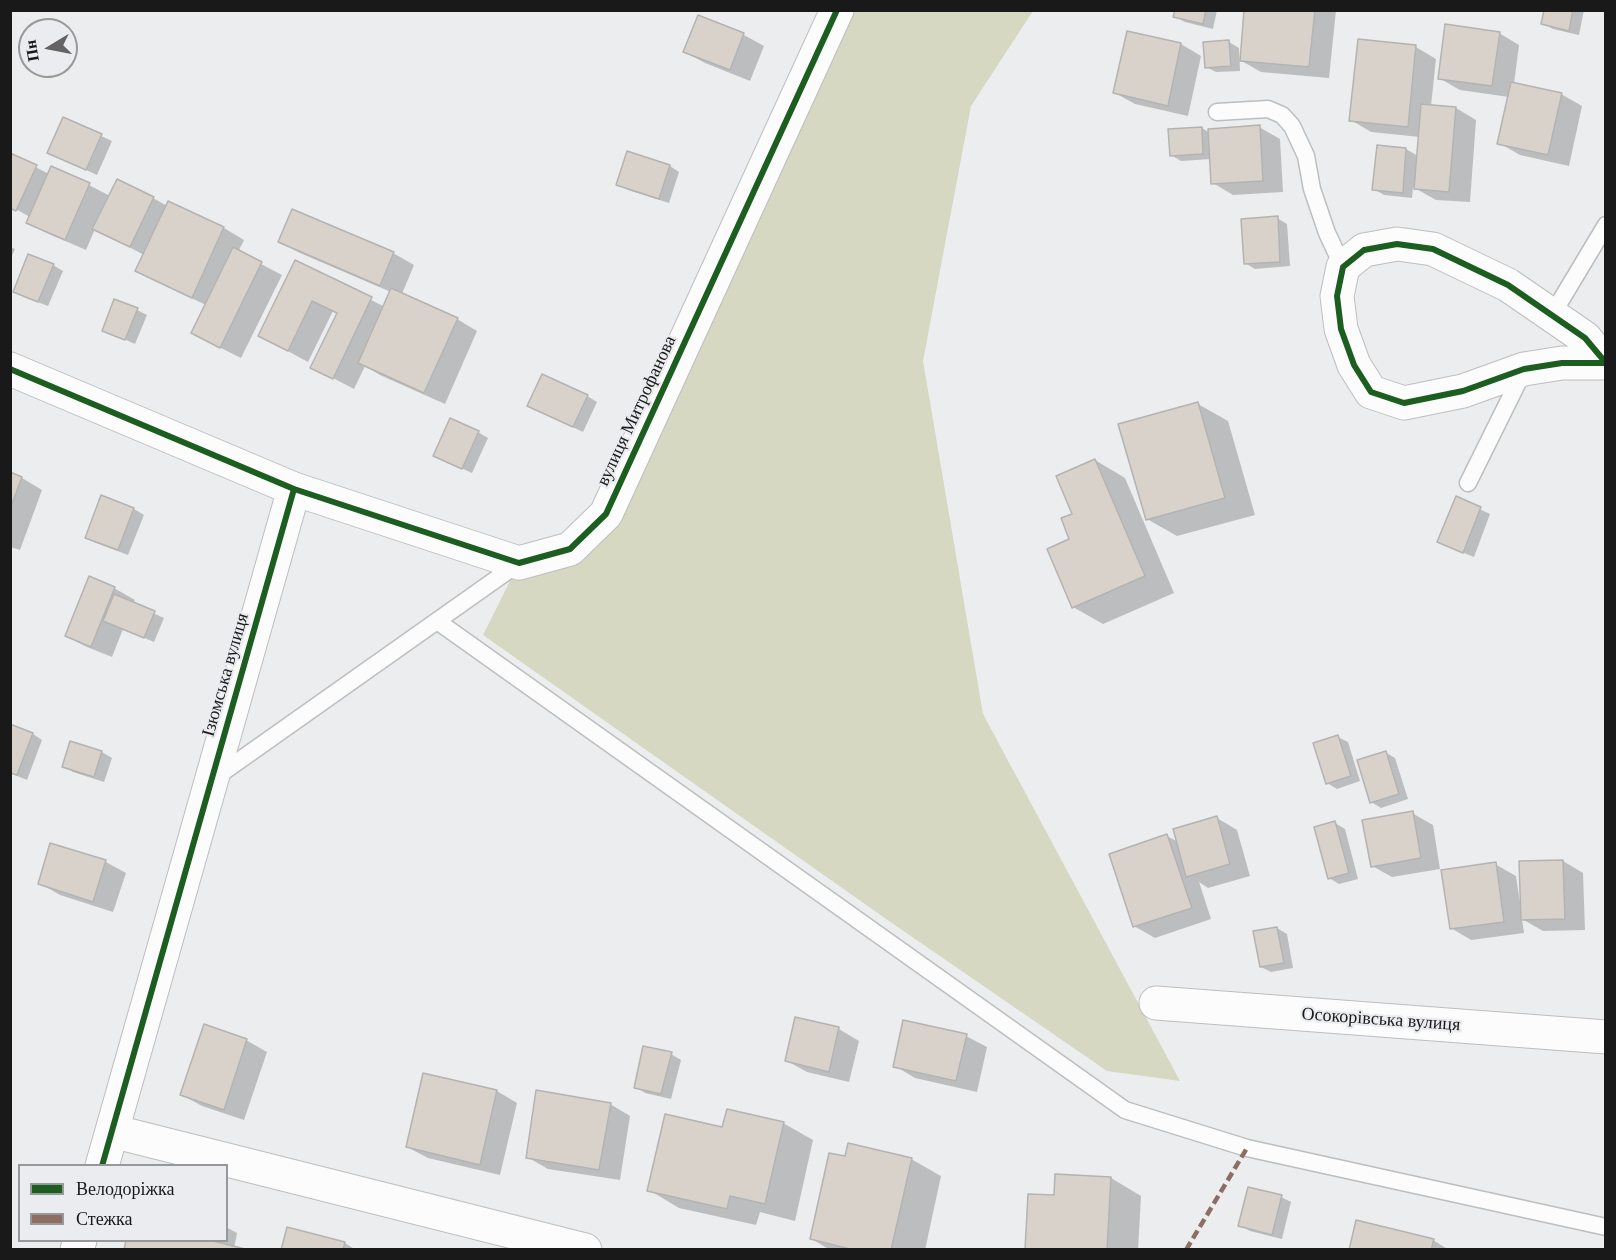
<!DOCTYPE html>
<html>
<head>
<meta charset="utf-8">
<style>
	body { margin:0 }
	#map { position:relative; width:1616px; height:1260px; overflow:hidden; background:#ecedee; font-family:Georgia,serif }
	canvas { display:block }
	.frame { position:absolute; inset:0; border:12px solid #19191a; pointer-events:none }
	.legend { position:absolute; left:18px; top:1164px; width:210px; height:78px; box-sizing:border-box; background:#ebecef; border:2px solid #97989a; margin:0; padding:8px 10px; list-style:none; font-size:18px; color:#19191a }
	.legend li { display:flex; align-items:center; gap:12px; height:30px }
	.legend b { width:30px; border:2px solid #97989a }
	.north { position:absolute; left:18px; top:18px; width:60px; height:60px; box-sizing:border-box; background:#ebecef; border:2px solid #97989a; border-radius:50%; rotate:260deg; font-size:16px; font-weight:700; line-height:24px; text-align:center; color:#19191a }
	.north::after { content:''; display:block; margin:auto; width:21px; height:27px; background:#636364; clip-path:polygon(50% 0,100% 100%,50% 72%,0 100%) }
</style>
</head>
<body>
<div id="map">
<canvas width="1616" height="1260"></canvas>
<div class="frame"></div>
<ul class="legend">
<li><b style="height:8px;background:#1b5e20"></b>Велодоріжка</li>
<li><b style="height:8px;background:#8d6e63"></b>Стежка</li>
</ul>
<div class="north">Пн</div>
</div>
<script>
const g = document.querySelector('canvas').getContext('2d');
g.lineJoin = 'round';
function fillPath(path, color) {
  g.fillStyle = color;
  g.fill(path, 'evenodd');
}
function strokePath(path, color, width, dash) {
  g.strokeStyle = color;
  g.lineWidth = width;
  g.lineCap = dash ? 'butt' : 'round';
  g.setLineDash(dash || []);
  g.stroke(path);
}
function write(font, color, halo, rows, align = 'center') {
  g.font = font + ' Georgia,serif';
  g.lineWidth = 4.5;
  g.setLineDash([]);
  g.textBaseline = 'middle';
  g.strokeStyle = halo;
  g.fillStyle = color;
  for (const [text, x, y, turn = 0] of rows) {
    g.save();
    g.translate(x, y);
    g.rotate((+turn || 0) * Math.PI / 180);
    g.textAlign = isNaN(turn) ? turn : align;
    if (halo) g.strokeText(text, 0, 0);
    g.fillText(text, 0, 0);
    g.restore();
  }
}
fillPath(new Path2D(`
	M 837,11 L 1033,11 L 971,106 L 923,361 L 983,714 L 1180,1081 L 1107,1071 L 889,921 L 483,635 L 519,563 L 570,549 Z`), '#d6d8c2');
fillPath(new Path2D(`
	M 1176,10 L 1217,10 L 1213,29 L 1185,22 L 1175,17 Z
	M 1246,10 L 1336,10 L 1329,78 L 1261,72 L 1240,60 L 1241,60 Z
	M 1546,10 L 1584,10 L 1579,35 L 1553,29 L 1543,23 Z
	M 698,17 L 744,35 L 764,46 L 750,81 L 705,63 L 685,52 Z
	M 1499,33 L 1519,45 L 1514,84 L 1561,94 L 1582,106 L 1569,166 L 1520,155 L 1499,143 L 1509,97 L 1460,90 L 1439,78 Z
	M 1229,42 L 1239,48 L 1240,71 L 1216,72 L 1206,67 Z
	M 1181,44 L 1201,56 L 1188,116 L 1135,104 L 1115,93 Z
	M 1416,47 L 1436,59 L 1431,106 L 1456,108 L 1476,120 L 1470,202 L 1436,200 L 1413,187 L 1412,198 L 1384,195 L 1374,189 L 1406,149 L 1418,156 L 1420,137 L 1371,132 L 1351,120 Z
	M 64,119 L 112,141 L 97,175 L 49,153 Z
	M 1259,127 L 1280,139 L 1283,192 L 1233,195 L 1213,183 L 1211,159 L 1181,161 L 1171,155 L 1202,128 L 1210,133 Z
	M 628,153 L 670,166 L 679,172 L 669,203 L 628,190 L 618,184 Z
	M 10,154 L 49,174 L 52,168 L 89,185 L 110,196 L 153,198 L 167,206 L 169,203 L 224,228 L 244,240 L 238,252 L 282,275 L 241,358 L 213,344 L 206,305 L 157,282 L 137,271 L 144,255 L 95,229 L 86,250 L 49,234 L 28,222 L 30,217 L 10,206 Z
	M 1277,218 L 1287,224 L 1290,266 L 1255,269 L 1245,263 Z
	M 280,242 L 393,253 L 414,265 L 402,294 L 457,319 L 477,331 L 445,404 L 380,375 L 365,366 L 354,389 L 312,367 L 338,314 L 333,311 L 308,362 L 260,336 L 295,262 L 385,307 L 391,292 L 300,253 Z
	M 10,247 L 15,249 L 10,260 Z
	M 53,265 L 63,271 L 48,306 L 24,297 L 15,291 Z
	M 137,310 L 147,315 L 135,344 L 104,330 Z
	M 587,396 L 597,402 L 583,432 L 539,411 Z
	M 1198,404 L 1228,421 L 1255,515 L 1177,536 L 1147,519 Z
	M 478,432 L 488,438 L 472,473 L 435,456 Z
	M 1095,460 L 1125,478 L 1174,593 L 1103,624 L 1073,607 L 1071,540 L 1074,515 Z
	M 10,474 L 22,478 L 42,490 L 20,550 L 10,547 Z
	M 102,497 L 134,509 L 144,515 L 128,555 L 96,543 L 86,537 Z
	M 1456,498 L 1490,514 L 1474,557 L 1449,547 L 1439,541 Z
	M 114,588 L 135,600 L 133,604 L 164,618 L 154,642 L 123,629 L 112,657 L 87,647 L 66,636 Z
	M 33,734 L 42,740 L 27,780 L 10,773 Z
	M 1338,737 L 1348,742 L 1360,781 L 1337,789 L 1327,783 Z
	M 71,743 L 102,752 L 112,758 L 104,782 L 73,772 L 64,766 Z
	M 1385,752 L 1395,758 L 1408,799 L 1381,808 L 1371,802 Z
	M 1412,813 L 1433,825 L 1440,869 L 1392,877 L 1372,866 Z
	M 1217,818 L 1237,830 L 1250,876 L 1208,888 L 1199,882 L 1211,919 L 1155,938 L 1134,926 L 1167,836 L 1178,842 Z
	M 1335,823 L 1345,829 L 1358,879 L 1339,884 L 1329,878 Z
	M 51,845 L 106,862 L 126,873 L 113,912 L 60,895 L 39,883 Z
	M 1563,861 L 1583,873 L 1585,930 L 1543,931 L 1522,919 L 1524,933 L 1471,940 L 1451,928 L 1495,864 L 1516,876 L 1520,903 L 1522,903 Z
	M 1277,928 L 1287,934 L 1293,968 L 1271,972 L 1261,967 Z
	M 796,1019 L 839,1029 L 859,1041 L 849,1082 L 807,1072 L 787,1061 Z
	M 966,1036 L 987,1047 L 977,1092 L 915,1078 L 895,1066 Z
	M 246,1040 L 267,1052 L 244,1120 L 202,1106 L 182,1095 Z
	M 671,1054 L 681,1060 L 671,1099 L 645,1093 L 636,1087 Z
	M 424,1074 L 497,1091 L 517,1103 L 500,1175 L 428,1158 L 407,1147 Z
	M 610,1104 L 630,1116 L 620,1180 L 548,1169 L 527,1157 Z
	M 783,1123 L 813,1140 L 795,1221 L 760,1212 L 756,1225 L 679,1208 L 649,1190 Z
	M 846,1158 L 911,1159 L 941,1176 L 925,1250 L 830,1250 L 812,1239 Z
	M 1111,1178 L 1141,1196 L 1138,1250 L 1026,1250 L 1055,1197 Z
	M 1281,1197 L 1291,1202 L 1282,1239 L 1250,1231 L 1240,1225 Z
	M 226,1227 L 237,1233 L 234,1248 L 127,1240 L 226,1240 Z
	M 288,1229 L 345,1243 L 356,1250 L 283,1250 Z
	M 1433,1240 L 1449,1250 L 1351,1250 Z`), '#0003');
const building = new Path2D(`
	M 1175,10 L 1206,10 L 1203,24 L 1173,17 Z
	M 1244,10 L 1315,10 L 1309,67 L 1240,61 Z
	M 1544,10 L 1573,10 L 1569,31 L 1541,24 Z
	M 698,15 L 744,33 L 730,70 L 683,52 Z
	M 1445,24 L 1500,32 L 1492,86 L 1438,79 Z
	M 1127,31 L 1181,43 L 1168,106 L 1113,93 Z
	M 1358,39 L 1416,45 L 1408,127 L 1349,121 Z
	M 1229,40 L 1231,66 L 1205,68 L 1203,42 Z
	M 1511,82 L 1562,93 L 1548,155 L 1497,144 Z
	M 1421,104 L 1456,107 L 1449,192 L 1414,189 Z
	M 63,117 L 102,134 L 86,170 L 47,153 Z
	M 1260,125 L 1263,181 L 1211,184 L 1208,129 Z
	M 1202,127 L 1203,154 L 1170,156 L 1168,129 Z
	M 1377,145 L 1406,148 L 1403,193 L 1372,190 Z
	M 627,151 L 670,165 L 659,199 L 616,185 Z
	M 10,153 L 37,165 L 16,211 L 10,208 Z
	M 51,166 L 90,183 L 65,240 L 26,223 Z
	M 117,179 L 154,197 L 130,247 L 92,229 Z
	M 168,201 L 224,227 L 192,298 L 135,271 Z
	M 292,209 L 394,252 L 380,286 L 278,242 Z
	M 1278,216 L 1280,262 L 1244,264 L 1241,219 Z
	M 233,247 L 262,262 L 220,348 L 191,333 Z
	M 28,254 L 54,264 L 38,302 L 13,292 Z
	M 295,260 L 372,297 L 333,379 L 310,368 L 337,313 L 312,301 L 288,351 L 258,336 Z
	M 391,288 L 458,318 L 424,393 L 358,363 Z
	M 114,299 L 138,308 L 125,340 L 102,331 Z
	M 542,374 L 588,395 L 573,427 L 527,406 Z
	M 1198,402 L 1225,498 L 1146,520 L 1118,424 Z
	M 450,418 L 479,431 L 462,469 L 433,456 Z
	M 1095,459 L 1145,576 L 1072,608 L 1047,549 L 1069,539 L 1061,518 L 1072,514 L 1056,476 Z
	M 10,472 L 22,477 L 10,509 Z
	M 101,495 L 134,508 L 118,550 L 85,538 Z
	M 1456,496 L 1481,507 L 1463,553 L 1437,542 Z
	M 89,576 L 115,587 L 91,647 L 65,636 Z
	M 114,594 L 155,611 L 144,638 L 103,621 Z
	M 10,724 L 33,733 L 17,775 L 10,773 Z
	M 1338,735 L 1351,776 L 1326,784 L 1313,743 Z
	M 70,741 L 102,751 L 94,777 L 62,767 Z
	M 1386,751 L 1399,794 L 1370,803 L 1357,760 Z
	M 1413,811 L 1421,858 L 1371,867 L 1362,820 Z
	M 1217,816 L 1230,864 L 1186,877 L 1173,829 Z
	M 1335,821 L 1349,873 L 1328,879 L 1314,827 Z
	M 1167,834 L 1192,908 L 1133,927 L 1109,854 Z
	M 50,843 L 106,860 L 93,902 L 38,884 Z
	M 1563,860 L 1565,919 L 1521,920 L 1519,861 Z
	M 1496,862 L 1504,922 L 1450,929 L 1441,870 Z
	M 1277,927 L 1284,963 L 1260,967 L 1253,931 Z
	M 795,1017 L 839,1027 L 829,1072 L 785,1061 Z
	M 903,1020 L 967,1034 L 956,1081 L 893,1067 Z
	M 204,1024 L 247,1039 L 224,1110 L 180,1095 Z
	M 643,1046 L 672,1052 L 661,1094 L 634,1088 Z
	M 423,1073 L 497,1090 L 480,1165 L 406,1147 Z
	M 536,1090 L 611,1103 L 599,1170 L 526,1158 Z
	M 727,1109 L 784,1122 L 765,1204 L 730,1196 L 727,1209 L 647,1191 L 665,1114 L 722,1127 Z
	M 848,1143 L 912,1158 L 891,1250 L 854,1250 L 810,1239 L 829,1153 L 845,1156 Z
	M 1055,1174 L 1111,1177 L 1107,1250 L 1025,1250 L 1028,1194 L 1054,1195 Z
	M 1248,1187 L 1282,1195 L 1272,1235 L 1238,1226 Z
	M 1356,1220 L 1434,1239 L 1431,1250 L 1349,1250 Z
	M 287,1227 L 345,1242 L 343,1250 L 281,1250 Z
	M 126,1240 L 209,1240 L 249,1250 L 124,1250 Z`);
fillPath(building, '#d9d2ca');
strokePath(building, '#b3b3b3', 1.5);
const lane = new Path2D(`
	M 1217,112 L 1268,109 L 1282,115 L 1292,126 L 1306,156 L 1312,189 L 1327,233 L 1343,267
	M 1552,315 L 1606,225
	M 1468,483 L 1524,370
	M 437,621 L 1125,1110 L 1247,1148 L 1606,1227
	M 216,777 L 519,563`);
const street = new Path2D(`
	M 1397,244 L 1433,249 L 1508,285 L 1585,338 L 1606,363 L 1562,363 L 1524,369 L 1463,391 L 1404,403 L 1371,392 L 1354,365 L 1341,329 L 1337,296 L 1343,267 L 1364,250 Z
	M 10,369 L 294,489 L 102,1166
	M 294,489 L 519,563 L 570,549 L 606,514 L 837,10
	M 1156,1003 L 1606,1037
	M 112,1131 L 585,1250
	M 77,1250 L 80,1240`);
strokePath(lane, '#bdbebf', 19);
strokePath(street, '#bdbebf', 35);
strokePath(lane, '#fcfcfc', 16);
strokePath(street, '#fcfcfc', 33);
strokePath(new Path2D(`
	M 1186,1250 L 1247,1148`), '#8d6e63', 4.5, [9, 4.5]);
strokePath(new Path2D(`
	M 1397,244 L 1433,249 L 1508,285 L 1585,338 L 1606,363 L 1562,363 L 1524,369 L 1463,391 L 1404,403 L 1371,392 L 1354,365 L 1341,329 L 1337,296 L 1343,267 L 1364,250 Z
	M 10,369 L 294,489 L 102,1166
	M 294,489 L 519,563 L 570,549 L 606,514 L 837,10`), '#1b5e20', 6);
write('18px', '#19191a', '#ebecef', [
	["вулиця Митрофанова",637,411,-65],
	["Ізюмська вулиця",226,675,-74],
	["Осокорівська вулиця",1381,1020,4]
]);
</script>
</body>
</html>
